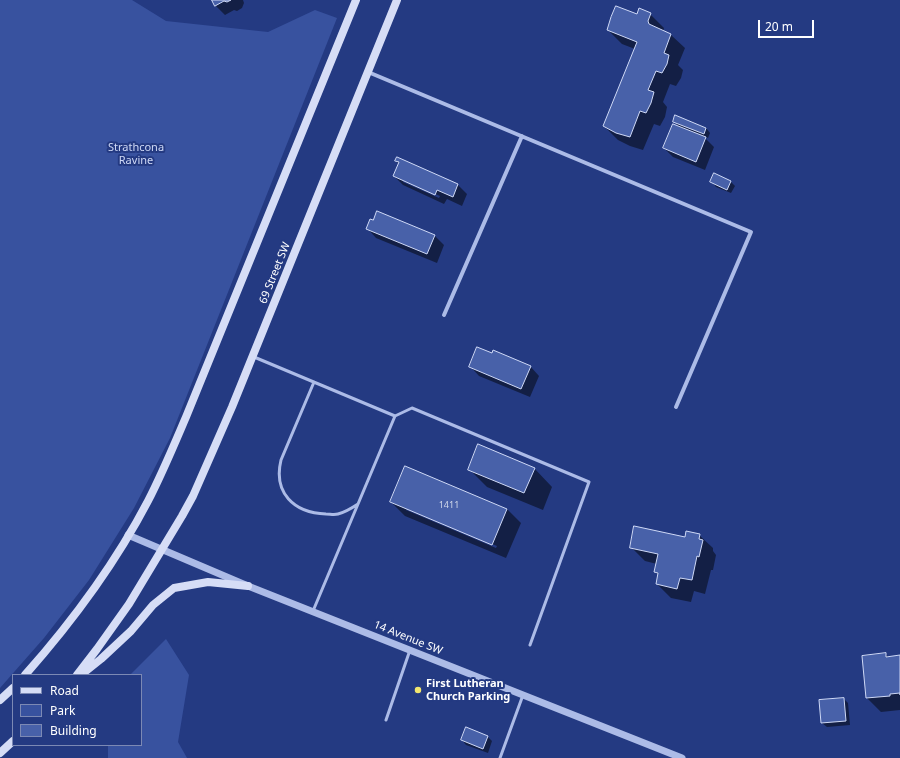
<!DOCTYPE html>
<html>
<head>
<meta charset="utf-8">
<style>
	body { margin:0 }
	#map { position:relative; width:900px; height:758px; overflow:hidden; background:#243a82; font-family:"Noto Sans",sans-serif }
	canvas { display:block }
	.legend { position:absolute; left:12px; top:674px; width:130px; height:72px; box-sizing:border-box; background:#243a82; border:1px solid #7c89b4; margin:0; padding:5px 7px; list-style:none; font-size:12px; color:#fff }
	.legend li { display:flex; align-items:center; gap:8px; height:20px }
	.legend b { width:20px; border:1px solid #7c89b4 }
	.scale { position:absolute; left:758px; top:20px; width:56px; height:18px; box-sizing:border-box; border:2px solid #fff; border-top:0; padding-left:5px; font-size:12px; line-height:14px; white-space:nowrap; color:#fff; -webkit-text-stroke:3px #243a82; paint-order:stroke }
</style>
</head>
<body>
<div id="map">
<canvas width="900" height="758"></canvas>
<ul class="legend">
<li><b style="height:5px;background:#d6ddf6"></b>Road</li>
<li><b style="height:11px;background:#38529f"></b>Park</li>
<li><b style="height:11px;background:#4861a9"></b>Building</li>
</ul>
<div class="scale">20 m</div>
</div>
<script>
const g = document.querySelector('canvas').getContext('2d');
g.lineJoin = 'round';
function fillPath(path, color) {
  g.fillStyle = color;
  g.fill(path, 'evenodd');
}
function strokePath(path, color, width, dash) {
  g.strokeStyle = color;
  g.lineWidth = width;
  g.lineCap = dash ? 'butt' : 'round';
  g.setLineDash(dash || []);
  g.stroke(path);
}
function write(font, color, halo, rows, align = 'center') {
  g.font = font + ' "Noto Sans",sans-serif';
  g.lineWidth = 4;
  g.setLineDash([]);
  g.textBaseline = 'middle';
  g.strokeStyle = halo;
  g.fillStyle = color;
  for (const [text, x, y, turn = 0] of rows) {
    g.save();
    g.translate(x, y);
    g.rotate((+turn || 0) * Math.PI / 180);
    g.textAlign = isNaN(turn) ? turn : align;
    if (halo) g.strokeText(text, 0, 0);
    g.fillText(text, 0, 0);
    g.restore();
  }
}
fillPath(new Path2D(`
	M 0,0 L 132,0 L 166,21 L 268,32 L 315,10 L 337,18 L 170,438 L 134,508 L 89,580 L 44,638 L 0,688 Z
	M 166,639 L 189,675 L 178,742 L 187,758 L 108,758 L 108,745 L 141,745 L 141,675 L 130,675 Z`), '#38529f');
fillPath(new Path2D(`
	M 213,0 L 243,0 L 244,3 L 242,8 L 237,11 L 234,10 L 225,15 L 216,6 Z
	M 650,14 L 664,28 L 663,31 L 671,35 L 685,48 L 678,65 L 683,70 L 681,78 L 676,86 L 670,84 L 663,102 L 667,107 L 665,117 L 660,126 L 654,124 L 643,150 L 630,146 L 618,140 L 604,126 L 635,49 L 622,44 L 608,30 L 637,15 Z
	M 676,116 L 706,128 L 710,133 L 708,138 L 703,136 L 714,147 L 705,170 L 673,157 L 664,148 L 680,128 L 674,121 Z
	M 396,161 L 458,185 L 467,194 L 462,206 L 447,199 L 444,204 L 403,185 L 394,176 L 399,164 ZM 403,180 L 440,196 L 439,198 L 403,182 Z
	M 712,182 L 731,182 L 735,186 L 731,193 L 716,187 Z
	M 378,212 L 435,236 L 444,245 L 437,263 L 376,238 L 367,228 L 374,222 Z
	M 492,354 L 530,366 L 539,376 L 530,397 L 479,376 L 470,366 Z
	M 406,467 L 507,509 L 521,523 L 506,558 L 405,516 L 391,502 ZM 406,508 L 497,546 L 496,548 L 406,510 Z
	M 534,468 L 552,487 L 543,510 L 487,487 L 469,469 Z
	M 699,535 L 713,548 L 713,551 L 716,555 L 713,570 L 711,570 L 705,594 L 694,591 L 691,602 L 671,598 L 657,584 L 659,575 L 655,572 L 657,564 L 645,561 L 631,547 Z
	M 885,654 L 889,657 L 900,657 L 900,710 L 881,712 L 867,698 L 863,656 Z
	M 844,699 L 848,703 L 850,725 L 827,727 L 822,723 L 820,701 Z
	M 467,728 L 488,737 L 492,741 L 488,753 L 466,745 L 462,740 Z`), '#0007');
const building = new Path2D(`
	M 212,0 L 231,0 L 227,2 L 224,1 L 215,6 Z
	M 616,6 L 637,14 L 639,8 L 651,13 L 648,21 L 649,24 L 671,34 L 664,53 L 669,55 L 667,64 L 662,73 L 656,71 L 648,90 L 654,92 L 651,103 L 646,113 L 640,111 L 630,137 L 616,133 L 603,126 L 637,42 L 607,30 L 611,17 Z
	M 675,115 L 706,128 L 704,134 L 673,122 Z
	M 673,124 L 706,137 L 696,162 L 663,148 Z
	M 397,157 L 458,184 L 453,197 L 437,190 L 435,195 L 393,176 L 399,162 L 395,161 Z
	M 714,173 L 731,181 L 727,190 L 710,182 Z
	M 377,211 L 435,235 L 427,254 L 366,229 L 370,219 L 373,220 Z
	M 477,347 L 492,353 L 493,350 L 531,366 L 521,389 L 469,367 Z
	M 478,444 L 535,468 L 524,493 L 468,470 Z
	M 405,466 L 507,509 L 492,545 L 390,502 Z
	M 634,526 L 685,537 L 686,531 L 700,534 L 699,539 L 703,540 L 699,557 L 697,556 L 692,580 L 680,578 L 677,589 L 656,584 L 658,573 L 654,572 L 658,554 L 630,548 Z
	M 886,653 L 886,657 L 900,655 L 900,695 L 900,693 L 890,694 L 890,696 L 866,698 L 862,656 Z
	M 844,698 L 846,721 L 821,723 L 819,700 Z
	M 466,727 L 488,736 L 483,749 L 461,740 Z`);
fillPath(building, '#4861a9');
strokePath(building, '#cfd9f6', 1);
strokePath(new Path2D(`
	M 254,357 L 395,416 L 313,611
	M 314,382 L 281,460 C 273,493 294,513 326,514 C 330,514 334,515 338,514 C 346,512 352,508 358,504
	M 395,416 L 412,408 L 589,482 L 530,645
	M 386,720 L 410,650
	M 500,758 L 523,695`), '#acbbe7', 3);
strokePath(new Path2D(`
	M 368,72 L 751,232 L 676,407
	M 444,315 L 522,136`), '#acbbe7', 4);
strokePath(new Path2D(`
	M 128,535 L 248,586 L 682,758`), '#acbbe7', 7);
strokePath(new Path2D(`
	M 25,675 C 72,622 115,564 148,501 C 162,474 174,445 186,417 L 356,0
	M 77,675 L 97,649 L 129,604 L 182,516 L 193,496 L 232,407 L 397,0
	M 81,675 L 101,659 L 131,631 L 153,605 L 174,588 L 208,582 L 248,586
	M 0,700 L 13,688
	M 0,753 L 13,741`), '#d6ddf6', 8);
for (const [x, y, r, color] of [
	[418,690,4,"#f2e66f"]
]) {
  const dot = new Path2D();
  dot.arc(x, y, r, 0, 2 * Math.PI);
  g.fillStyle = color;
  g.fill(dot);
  strokePath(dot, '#243a82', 1.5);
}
write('9px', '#d1d8ea', null, [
	["1411",449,505]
]);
write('11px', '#cfd9f6', '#243a82', [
	["Strathcona",136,148],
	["Ravine",136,161]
]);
write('11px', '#fff', '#243a82', [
	["69 Street SW",275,273,-68],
	["14 Avenue SW",408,638,22]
]);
write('bold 11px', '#fff', '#243a82', [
	["First Lutheran",426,684],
	["Church Parking",426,697]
], 'left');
</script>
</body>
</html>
